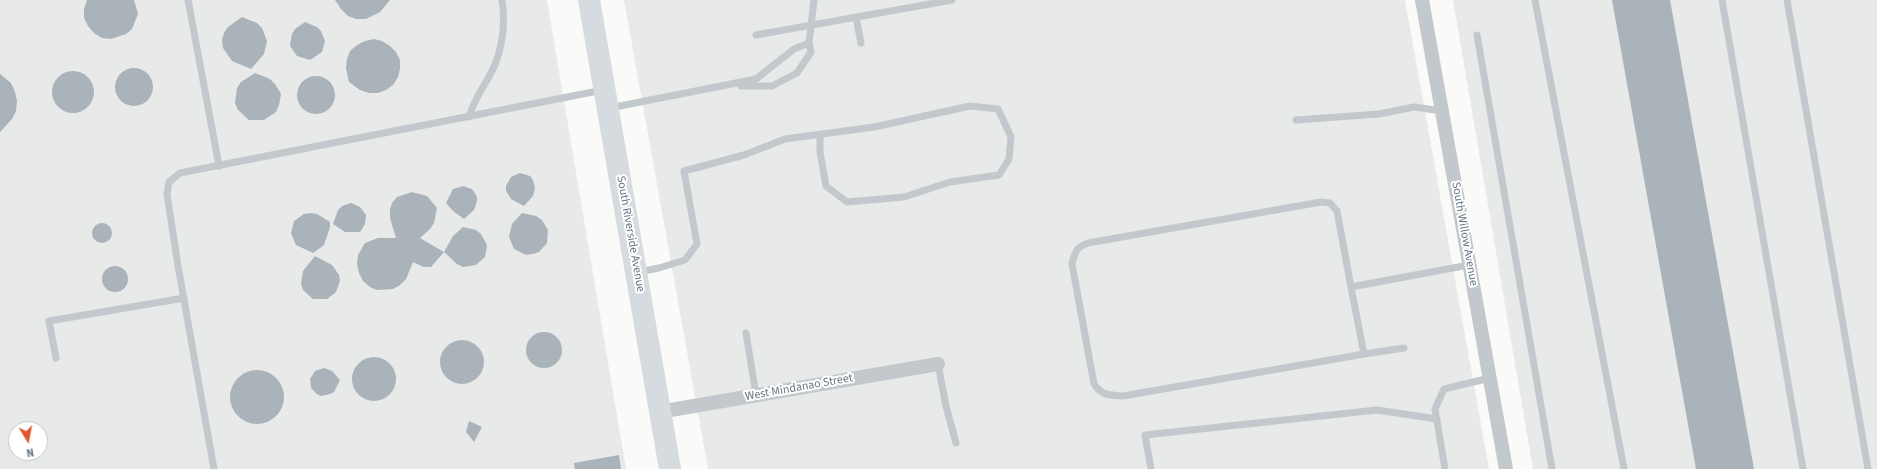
<!DOCTYPE html>
<html>
<head>
<meta charset="utf-8">
<style>
	body { margin:0 }
	#map { position:relative; width:1877px; height:469px; overflow:hidden; background:#fafaf8; font-family:"Source Sans 3",sans-serif }
	canvas { display:block }
	.north { position:absolute; left:8px; top:421px; width:40px; height:40px; box-sizing:border-box; background:#fff; border:1px solid #c1c8cd; border-radius:50%; rotate:170deg; font-size:11px; font-weight:700; line-height:16px; text-align:center; color:#657683 }
	.north::after { content:''; display:block; margin:auto; width:14px; height:18px; background:#e4572e; clip-path:polygon(50% 0,100% 100%,50% 72%,0 100%) }
</style>
</head>
<body>
<div id="map">
<canvas width="1877" height="469"></canvas>
<div class="north">N</div>
</div>
<script>
const g = document.querySelector('canvas').getContext('2d');
g.lineJoin = 'round';
function fillPath(path, color) {
  g.fillStyle = color;
  g.fill(path, 'evenodd');
}
function strokePath(path, color, width, dash) {
  g.strokeStyle = color;
  g.lineWidth = width;
  g.lineCap = dash ? 'butt' : 'round';
  g.setLineDash(dash || []);
  g.stroke(path);
}
function write(font, color, halo, rows, align = 'center') {
  g.font = font + ' "Source Sans 3",sans-serif';
  g.lineWidth = 4;
  g.setLineDash([]);
  g.textBaseline = 'middle';
  g.strokeStyle = halo;
  g.fillStyle = color;
  for (const [text, x, y, turn = 0] of rows) {
    g.save();
    g.translate(x, y);
    g.rotate((+turn || 0) * Math.PI / 180);
    g.textAlign = isNaN(turn) ? turn : align;
    if (halo) g.strokeText(text, 0, 0);
    g.fillText(text, 0, 0);
    g.restore();
  }
}
fillPath(new Path2D(`
	M 0,0 L 547,0 L 626,469 L 0,469 ZM 16,429 L 40,429 L 40,453 L 16,453 Z
	M 624,0 L 1405,0 L 1489,469 L 708,469 Z
	M 1453,0 L 1877,0 L 1877,469 L 1533,469 Z`), '#e8e9e9');
fillPath(new Path2D(`
	M 87,0 L 134,0 L 138,14 L 132,29 L 126,34 L 111,39 L 102,38 L 94,33 L 88,26 L 84,18 L 84,9 Z
	M 335,0 L 390,0 L 380,12 L 366,19 L 356,19 L 348,16 L 341,9 Z
	M 1612,0 L 1670,0 L 1754,469 L 1696,469 Z
	M 242,17 L 257,23 L 262,28 L 267,41 L 264,54 L 251,69 L 232,61 L 223,48 L 222,40 L 224,33 L 228,27 Z
	M 305,22 L 317,27 L 321,31 L 325,41 L 322,52 L 310,60 L 297,56 L 290,46 L 292,34 L 295,29 Z
	M 374,39 L 382,41 L 390,46 L 396,52 L 400,60 L 400,69 L 398,77 L 393,85 L 386,90 L 378,93 L 369,93 L 360,90 L 349,82 L 346,68 L 347,59 L 350,51 L 357,45 L 365,41 Z
	M115 87a19 19 0 1 1 38 0a19 19 0 1 1-38 0Z
	M52 92a21 21 0 1 1 42 0a21 21 0 1 1-42 0Z
	M 255,73 L 270,79 L 275,84 L 281,94 L 279,105 L 276,112 L 264,120 L 249,120 L 238,110 L 235,103 L 237,88 L 241,82 Z
	M 0,74 L 11,83 L 15,92 L 17,101 L 16,111 L 12,119 L 0,132 Z
	M297 95a19 19 0 1 1 38 0a19 19 0 1 1-38 0Z
	M 520,173 L 530,176 L 533,180 L 535,188 L 533,196 L 524,206 L 511,199 L 506,191 L 506,186 L 511,177 Z
	M 463,186 L 472,189 L 477,197 L 477,201 L 474,210 L 464,219 L 453,211 L 446,203 L 453,189 Z
	M 412,192 L 427,196 L 437,208 L 434,223 L 430,229 L 420,238 L 444,252 L 453,236 L 463,227 L 476,230 L 481,234 L 487,245 L 485,257 L 476,265 L 463,267 L 457,264 L 444,252 L 431,267 L 424,267 L 413,262 L 406,279 L 400,285 L 393,289 L 377,290 L 370,287 L 363,281 L 359,273 L 357,264 L 358,255 L 365,243 L 378,238 L 396,238 L 390,218 L 390,210 L 392,203 L 397,197 Z
	M 351,203 L 360,207 L 366,215 L 365,224 L 360,232 L 345,232 L 333,224 L 338,210 L 342,206 Z
	M 311,213 L 317,214 L 330,222 L 330,227 L 324,245 L 313,253 L 296,245 L 291,233 L 294,221 L 304,214 Z
	M 522,213 L 536,216 L 542,220 L 548,230 L 547,243 L 539,252 L 533,254 L 526,255 L 514,249 L 509,237 L 512,224 Z
	M92 233a10 10 0 1 1 20 0a10 10 0 1 1-20 0Z
	M 315,256 L 332,265 L 339,275 L 340,281 L 336,292 L 327,299 L 313,299 L 303,290 L 301,284 L 303,271 Z
	M102 279a13 13 0 1 1 26 0a13 13 0 1 1-26 0Z
	M526 350a18 18 0 1 1 36 0a18 18 0 1 1-36 0Z
	M440 362a22 22 0 1 1 44 0a22 22 0 1 1-44 0Z
	M352 379a22 22 0 1 1 44 0a22 22 0 1 1-44 0Z
	M 324,368 L 332,371 L 340,380 L 334,392 L 330,394 L 321,396 L 317,394 L 311,388 L 310,379 L 315,371 Z
	M230 397a27 27 0 1 1 54 0a27 27 0 1 1-54 0Z
	M 469,421 L 482,427 L 474,442 L 466,432 Z
	M 619,455 L 621,469 L 575,469 L 574,463 Z`), '#aab3b9');
strokePath(new Path2D(`
	M 188,0 L 219,166
	M 1535,0 L 1624,469
	M 1722,0 L 1803,469
	M 1787,0 L 1868,469
	M 856,17 L 861,43
	M 756,35 L 952,0
	M 1477,35 L 1552,469
	M 741,86 L 772,86 L 797,73 L 811,52 L 809,43 L 814,0
	M 610,108 L 756,79 L 794,49 L 809,43
	M 469,117 C 473,102 482,89 490,75 C 502,53 506,25 502,0
	M 1296,120 L 1379,114 L 1414,107 L 1442,111
	M 638,272 L 659,268 L 685,260 L 697,244 L 684,171 L 744,155 L 785,139 L 874,127 L 970,106 L 998,109 L 1011,137 L 1009,159 L 999,175 L 950,182 L 904,197 L 847,202 L 826,186 L 820,152 L 820,134
	M 1351,287 L 1364,354
	M 746,333 L 756,395
	M 1404,348 L 1364,354 L 1123,396 C 1109,395 1102,396 1094,384 L 1072,264 C 1075,252 1076,247 1088,243 L 1321,202 L 1330,203 L 1337,211 L 1351,287 L 1469,265
	M 56,358 L 49,321 L 184,298
	M 938,364 L 946,406 L 956,443
	M 214,469 L 178,266 L 167,194 L 169,182 L 180,173 L 603,90
	M 1151,469 L 1145,435 L 1377,410 L 1437,419
	M 1445,469 L 1435,409 L 1444,389 L 1490,378`), '#c3c8cc', 7);
strokePath(new Path2D(`
	M 1422,0 L 1506,469
	M 659,412 L 938,364`), '#c3c8cc', 14);
strokePath(new Path2D(`
	M 589,0 L 670,469`), '#d6dbdf', 22);
write('12px', '#657683', '#fff', [
	["South Riverside Avenue",630,234,80],
	["South Willow Avenue",1464,234,80],
	["West Mindanao Street",799,388,-10]
]);
</script>
</body>
</html>
